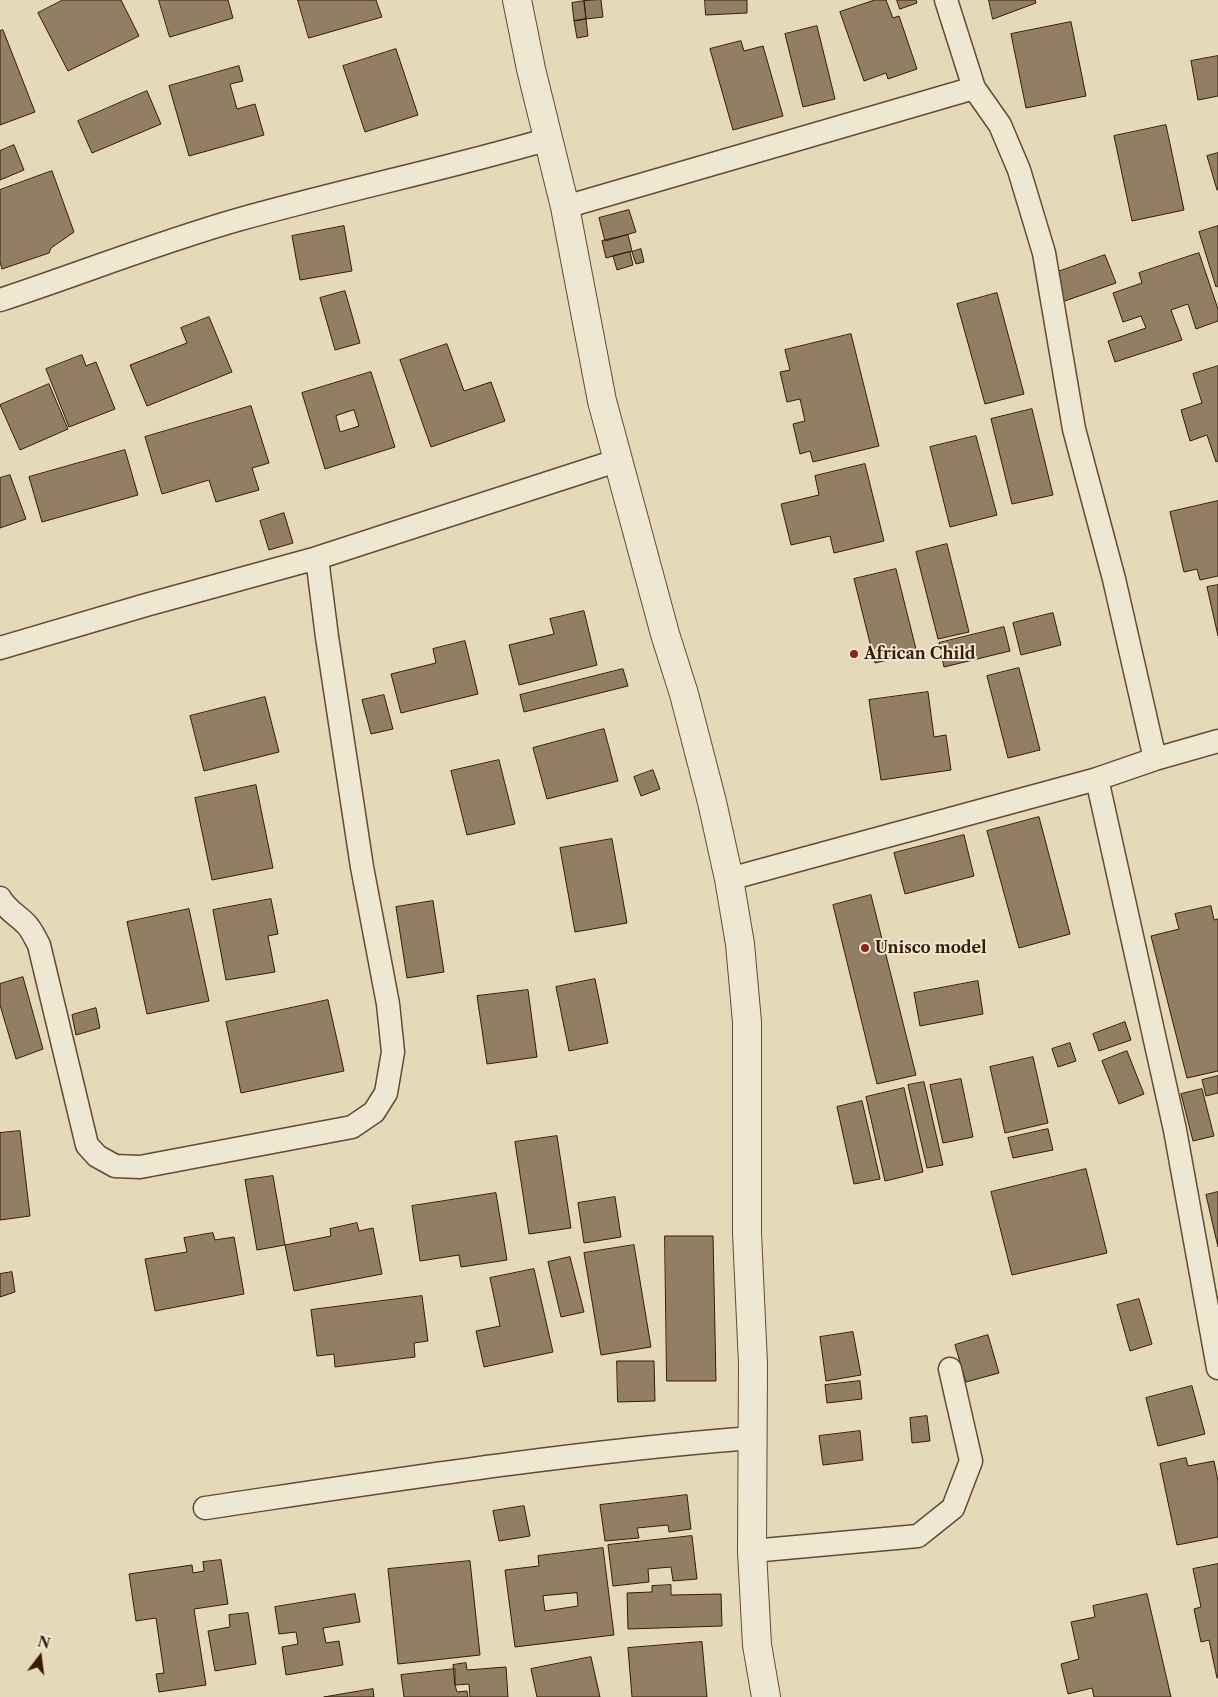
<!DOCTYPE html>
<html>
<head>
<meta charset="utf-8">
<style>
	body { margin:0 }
	#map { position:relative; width:1218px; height:1697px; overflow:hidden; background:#e5dab8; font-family:"Libre Caslon Text",serif }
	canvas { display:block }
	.north { position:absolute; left:15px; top:1632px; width:50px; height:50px; -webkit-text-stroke:4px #eee7d1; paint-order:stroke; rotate:15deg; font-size:14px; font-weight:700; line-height:20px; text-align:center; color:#381b06 }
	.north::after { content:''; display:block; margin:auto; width:18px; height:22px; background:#381b06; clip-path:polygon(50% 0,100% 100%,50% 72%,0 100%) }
</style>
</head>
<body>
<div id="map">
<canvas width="1218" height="1697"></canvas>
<div class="north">N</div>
</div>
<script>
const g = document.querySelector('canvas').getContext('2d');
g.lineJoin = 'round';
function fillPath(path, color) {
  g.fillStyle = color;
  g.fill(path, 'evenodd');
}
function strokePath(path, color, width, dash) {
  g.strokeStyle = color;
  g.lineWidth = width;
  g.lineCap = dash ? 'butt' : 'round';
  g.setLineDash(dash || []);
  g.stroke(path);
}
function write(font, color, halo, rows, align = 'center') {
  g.font = font + ' "Libre Caslon Text",serif';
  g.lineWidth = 4;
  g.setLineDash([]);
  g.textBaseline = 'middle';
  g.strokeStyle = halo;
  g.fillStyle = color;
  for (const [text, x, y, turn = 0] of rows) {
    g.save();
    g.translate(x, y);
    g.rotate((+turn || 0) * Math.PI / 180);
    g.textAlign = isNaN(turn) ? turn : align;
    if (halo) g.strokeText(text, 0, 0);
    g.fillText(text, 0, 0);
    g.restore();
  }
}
const building = new Path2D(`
	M 63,0 L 121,0 L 139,36 L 68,71 L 38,13 Z
	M 159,0 L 228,0 L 233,18 L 170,37 Z
	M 298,0 L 376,0 L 382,17 L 309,38 Z
	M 601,0 L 603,17 L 586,19 L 584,1 Z
	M 705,0 L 747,0 L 747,13 L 706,15 Z
	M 875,0 L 886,0 L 893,18 L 899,16 L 917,69 L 888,79 L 886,73 L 864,81 L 840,12 Z
	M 897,0 L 916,0 L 917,3 L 900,9 Z
	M 989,0 L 1035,0 L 1036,3 L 993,19 Z
	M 584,1 L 586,19 L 574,21 L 572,3 Z
	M 586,19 L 588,36 L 577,38 L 574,21 Z
	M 1071,22 L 1086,96 L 1026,108 L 1011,34 Z
	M 817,26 L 835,99 L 803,107 L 785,34 Z
	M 3,30 L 35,112 L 0,125 L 0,31 Z
	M 741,41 L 744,51 L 763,46 L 783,116 L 733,130 L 710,49 Z
	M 396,49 L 418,115 L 365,132 L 343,66 Z
	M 1218,56 L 1218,96 L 1198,100 L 1191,61 Z
	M 239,66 L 243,81 L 230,84 L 237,109 L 255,104 L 264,135 L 189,156 L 169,86 Z
	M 147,91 L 161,124 L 92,153 L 78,121 Z
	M 1166,125 L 1184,210 L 1132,221 L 1114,136 Z
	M 14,145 L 24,170 L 0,180 L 0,151 Z
	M 1218,153 L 1218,190 L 1217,190 L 1207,156 Z
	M 52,171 L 74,232 L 51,248 L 49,253 L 2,269 L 0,262 L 0,190 Z
	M 629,210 L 636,232 L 605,241 L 599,218 Z
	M 344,226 L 352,271 L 300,280 L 292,236 Z
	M 1218,226 L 1218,286 L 1216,287 L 1199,232 Z
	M 628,235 L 632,251 L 606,258 L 602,241 Z
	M 641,249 L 644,262 L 636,264 L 632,252 Z
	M 630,252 L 633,265 L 617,270 L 613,256 Z
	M 1199,253 L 1218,309 L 1218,321 L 1196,329 L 1188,304 L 1171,310 L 1182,340 L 1115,362 L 1108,341 L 1146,328 L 1141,316 L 1123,322 L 1113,293 L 1142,283 L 1139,273 Z
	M 1105,255 L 1116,283 L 1062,302 L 1052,274 Z
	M 345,291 L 360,343 L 335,350 L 320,298 Z
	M 997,293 L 1024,394 L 985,404 L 957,304 Z
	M 209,317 L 232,372 L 147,406 L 130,365 L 187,343 L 181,328 Z
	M 851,334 L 879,446 L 813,462 L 810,451 L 800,454 L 793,424 L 805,421 L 800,399 L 787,402 L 780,372 L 790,370 L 785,350 Z
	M 447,344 L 464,391 L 491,382 L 505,421 L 431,447 L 400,360 Z
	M 82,355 L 86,366 L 96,362 L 115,409 L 69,427 L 46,369 Z
	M 1218,366 L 1218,461 L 1216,462 L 1207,435 L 1190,441 L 1181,410 L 1202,403 L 1193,374 Z
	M 371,372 L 395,447 L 325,469 L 302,393 ZM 354,410 L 359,426 L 340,432 L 336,416 Z
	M 49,384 L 68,429 L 20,450 L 0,405 Z
	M 251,406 L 269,463 L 252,468 L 259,490 L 216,502 L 209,480 L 162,494 L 145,437 Z
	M 1032,409 L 1053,495 L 1012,504 L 991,419 Z
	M 976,436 L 997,515 L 950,527 L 930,447 Z
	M 125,450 L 138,495 L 42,522 L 29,477 Z
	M 865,464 L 884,541 L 834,553 L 830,536 L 791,545 L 781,504 L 819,495 L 815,476 Z
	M 10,475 L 26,519 L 0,528 L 0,478 Z
	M 1218,501 L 1218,576 L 1200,580 L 1197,569 L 1184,572 L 1170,512 Z
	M 284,513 L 293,543 L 269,550 L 260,521 Z
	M 947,544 L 969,632 L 938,639 L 916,552 Z
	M 896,569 L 917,653 L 875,663 L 854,579 Z
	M 1218,585 L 1218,636 L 1207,587 Z
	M 584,611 L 597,665 L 519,685 L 509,645 L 554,634 L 550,619 Z
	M 1053,613 L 1061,645 L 1021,655 L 1013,623 Z
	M 1004,627 L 1010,651 L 944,667 L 939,643 Z
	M 465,641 L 478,694 L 401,713 L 391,674 L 436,663 L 433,649 Z
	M 1019,668 L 1040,750 L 1008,758 L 987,676 Z
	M 623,669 L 628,686 L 524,712 L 520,695 Z
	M 928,692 L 934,737 L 946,735 L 951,770 L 881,780 L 869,700 Z
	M 384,695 L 393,729 L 371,734 L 362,700 Z
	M 265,697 L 279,752 L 204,771 L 190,716 Z
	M 604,729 L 618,781 L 547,799 L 533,748 Z
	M 499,760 L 515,824 L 467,835 L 451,771 Z
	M 653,770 L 660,789 L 641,796 L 634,777 Z
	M 256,785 L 273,868 L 212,880 L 195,798 Z
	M 1039,817 L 1070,934 L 1019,948 L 987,831 Z
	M 964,835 L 974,876 L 905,894 L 894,853 Z
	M 612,839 L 627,923 L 575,932 L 560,848 Z
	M 871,895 L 916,1075 L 877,1084 L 833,905 Z
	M 271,899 L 278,934 L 268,936 L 275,972 L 226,980 L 213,910 Z
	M 433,901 L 444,972 L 407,978 L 396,907 Z
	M 1211,906 L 1214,920 L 1218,919 L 1218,1071 L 1187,1078 L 1151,936 L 1179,929 L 1175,914 Z
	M 189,909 L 209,1001 L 147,1014 L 127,922 Z
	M 23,977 L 43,1049 L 16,1059 L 0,1005 L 0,984 Z
	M 595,979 L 608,1043 L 569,1051 L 556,987 Z
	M 978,981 L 983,1014 L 920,1026 L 914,993 Z
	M 528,990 L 537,1057 L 487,1064 L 477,996 Z
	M 328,1000 L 344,1071 L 241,1093 L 226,1022 Z
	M 96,1008 L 100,1028 L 76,1035 L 72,1015 Z
	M 1125,1022 L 1131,1040 L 1099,1051 L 1093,1034 Z
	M 1070,1043 L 1076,1061 L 1058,1067 L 1052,1049 Z
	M 1127,1051 L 1144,1094 L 1119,1104 L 1102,1061 Z
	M 1033,1057 L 1048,1123 L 1005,1133 L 990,1067 Z
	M 1218,1076 L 1218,1093 L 1206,1096 L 1202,1080 Z
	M 961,1079 L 973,1137 L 943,1143 L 930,1085 Z
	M 924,1082 L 943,1165 L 927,1168 L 908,1085 Z
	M 904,1088 L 923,1172 L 885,1181 L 866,1097 Z
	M 1202,1089 L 1214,1136 L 1193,1141 L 1181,1094 Z
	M 862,1101 L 880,1179 L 854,1184 L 837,1107 Z
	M 1048,1129 L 1053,1150 L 1013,1158 L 1008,1138 Z
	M 20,1131 L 30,1216 L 0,1220 L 0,1133 Z
	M 557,1136 L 571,1228 L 529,1234 L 515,1142 Z
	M 1086,1169 L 1107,1253 L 1012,1275 L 991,1192 Z
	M 273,1176 L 285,1245 L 257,1250 L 245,1180 Z
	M 1218,1192 L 1218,1247 L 1206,1195 Z
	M 496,1193 L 507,1260 L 461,1267 L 459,1255 L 420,1261 L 412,1206 Z
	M 615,1197 L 621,1237 L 584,1243 L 578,1203 Z
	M 357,1223 L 359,1231 L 373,1228 L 382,1274 L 294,1291 L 285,1245 L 331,1236 L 330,1229 Z
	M 213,1233 L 215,1240 L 234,1237 L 244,1294 L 155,1311 L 145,1259 L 187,1252 L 184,1238 Z
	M 665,1236 L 713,1236 L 716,1381 L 667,1381 Z
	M 634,1245 L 651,1347 L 601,1355 L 584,1253 Z
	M 570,1257 L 584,1312 L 561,1317 L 548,1262 Z
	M 534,1269 L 553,1352 L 484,1367 L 476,1331 L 500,1326 L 490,1278 Z
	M 12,1272 L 15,1292 L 0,1297 L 0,1274 Z
	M 422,1296 L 428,1341 L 414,1343 L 415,1357 L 335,1367 L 334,1354 L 317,1356 L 311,1310 Z
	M 1139,1299 L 1152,1344 L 1130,1351 L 1117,1305 Z
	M 853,1332 L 861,1375 L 826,1381 L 820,1337 Z
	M 988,1335 L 999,1373 L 966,1382 L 955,1345 Z
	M 617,1361 L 654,1361 L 655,1401 L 618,1402 Z
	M 860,1381 L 862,1399 L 827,1403 L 825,1385 Z
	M 1192,1386 L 1205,1434 L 1158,1446 L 1146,1398 Z
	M 927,1416 L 930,1441 L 912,1443 L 910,1418 Z
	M 860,1431 L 863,1460 L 823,1465 L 819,1436 Z
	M 1186,1458 L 1188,1466 L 1214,1461 L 1218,1481 L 1218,1537 L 1177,1545 L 1160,1464 Z
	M 687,1495 L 691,1529 L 669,1532 L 668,1525 L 637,1528 L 639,1538 L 605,1541 L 600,1505 Z
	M 524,1506 L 530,1536 L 499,1541 L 493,1511 Z
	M 692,1536 L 697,1579 L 673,1581 L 671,1567 L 648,1569 L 649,1582 L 613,1586 L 608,1545 Z
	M 603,1548 L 614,1635 L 515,1647 L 505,1570 L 539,1566 L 538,1556 ZM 577,1593 L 578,1606 L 545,1611 L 543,1596 Z
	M 221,1560 L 228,1604 L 194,1609 L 206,1685 L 159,1692 L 156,1674 L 164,1673 L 156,1618 L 136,1621 L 129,1574 L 192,1565 L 193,1573 L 204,1571 L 203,1562 Z
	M 470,1561 L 480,1655 L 398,1664 L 388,1569 Z
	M 1218,1564 L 1218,1678 L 1217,1678 L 1209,1640 L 1201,1642 L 1194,1609 L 1201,1607 L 1193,1569 Z
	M 671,1585 L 671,1595 L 721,1594 L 722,1626 L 628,1629 L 627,1593 L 652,1592 L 652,1586 Z
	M 355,1594 L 360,1622 L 323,1628 L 326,1643 L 339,1641 L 343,1665 L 286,1675 L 282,1647 L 298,1644 L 296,1632 L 279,1634 L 275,1607 Z
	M 1147,1594 L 1171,1697 L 1094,1697 L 1092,1688 L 1068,1694 L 1061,1664 L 1079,1659 L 1071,1622 L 1095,1617 L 1093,1606 Z
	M 248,1613 L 256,1664 L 215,1671 L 208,1631 L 230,1627 L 229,1615 Z
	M 702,1642 L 707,1697 L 632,1697 L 628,1648 Z
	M 591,1657 L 600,1697 L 537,1697 L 531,1669 Z
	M 466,1663 L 467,1670 L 506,1667 L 508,1697 L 470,1697 L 469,1684 L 455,1685 L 453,1665 Z
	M 455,1669 L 455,1685 L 457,1692 L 467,1691 L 468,1697 L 404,1697 L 401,1675 Z
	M 373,1689 L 374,1697 L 324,1697 Z`);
fillPath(building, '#927e63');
strokePath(building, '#381b06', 1);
const minor = new Path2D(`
	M 946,0 L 974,88 L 1000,125 L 1019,170 L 1044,253 L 1074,429 L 1114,579 L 1155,759
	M 565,207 L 974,88
	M 0,300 C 79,274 157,243 237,220 C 340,191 446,169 549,139
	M 0,648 L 146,605 L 317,558 L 619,460
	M 1097,779 L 1175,1130 L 1218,1368
	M 729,879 L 1097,779 L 1155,759 L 1218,741
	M 0,898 C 7,910 16,914 26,924 C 32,930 35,938 39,945 L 87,1145 L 97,1156 L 115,1166 L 140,1167 L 352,1127 L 374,1112 L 386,1093 L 393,1052 L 388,1004 L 362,867 L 327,637 L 317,558
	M 205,1508 C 387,1481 569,1452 752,1438
	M 752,1551 L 918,1536 L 953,1508 L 971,1461 L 950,1369`);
const tertiary = new Path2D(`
	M 517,0 L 531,69 L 565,207 L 602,401 L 665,634 L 684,694 L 712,802 L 729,879 L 740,944 L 747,1022 L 747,1233 L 753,1364 L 752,1551 L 757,1645 L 766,1697`);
strokePath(minor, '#634b32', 25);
strokePath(tertiary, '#634b32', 30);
strokePath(minor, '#eee7d1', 22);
strokePath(tertiary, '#eee7d1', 28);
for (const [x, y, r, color] of [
	[854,654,5,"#8f2418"],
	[865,948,5,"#8f2418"]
]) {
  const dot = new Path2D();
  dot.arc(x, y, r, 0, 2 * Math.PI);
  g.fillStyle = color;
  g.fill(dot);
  strokePath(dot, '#eee7d1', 2);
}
write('bold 16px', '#381b06', '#eee7d1', [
	["African Child",864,654],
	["Unisco model",875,948]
], 'left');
</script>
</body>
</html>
